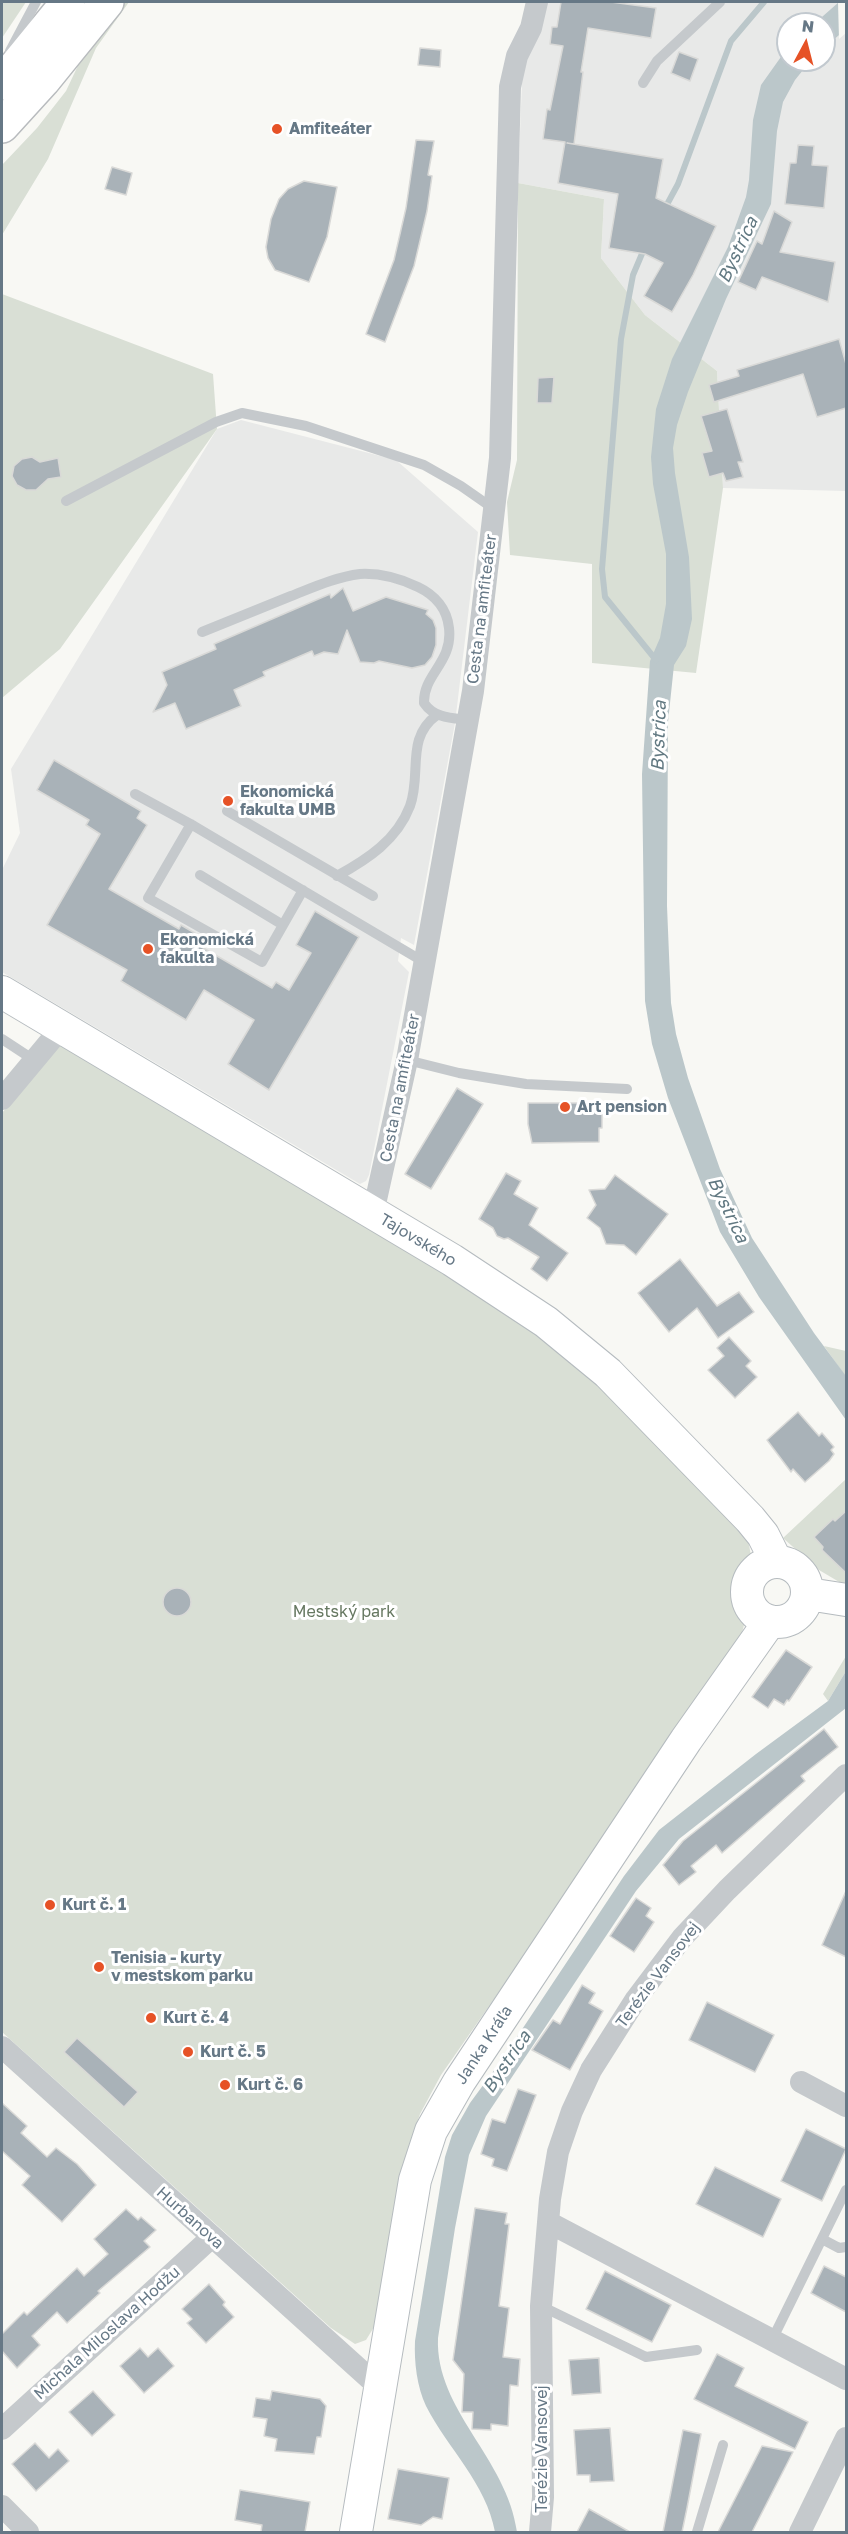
<!DOCTYPE html>
<html>
<head>
<meta charset="utf-8">
<style>
	body { margin:0 }
	#map { position:relative; width:848px; height:2534px; overflow:hidden; background:#f8f8f4; font-family:"Golos Text",sans-serif }
	canvas { display:block }
	.frame { position:absolute; inset:0; border:3px solid #667886; pointer-events:none }
	.north { position:absolute; left:776px; top:12px; width:60px; height:60px; box-sizing:border-box; background:#fff; border:2px solid #c2c9cf; border-radius:50%; rotate:7deg; font-size:16px; font-weight:700; line-height:24px; text-align:center; color:#667886 }
	.north::after { content:''; display:block; margin:auto; width:21px; height:27px; background:#e65226; clip-path:polygon(50% 0,100% 100%,50% 72%,0 100%) }
</style>
</head>
<body>
<div id="map">
<canvas width="848" height="2534"></canvas>
<div class="frame"></div>
<div class="north">N</div>
</div>
<script>
const g = document.querySelector('canvas').getContext('2d');
g.lineJoin = 'round';
function fillPath(path, color) {
  g.fillStyle = color;
  g.fill(path, 'evenodd');
}
function strokePath(path, color, width, dash) {
  g.strokeStyle = color;
  g.lineWidth = width;
  g.lineCap = dash ? 'butt' : 'round';
  g.setLineDash(dash || []);
  g.stroke(path);
}
function write(font, color, halo, rows, align = 'center') {
  g.font = font + ' "Golos Text",sans-serif';
  g.lineWidth = 6;
  g.setLineDash([]);
  g.textBaseline = 'middle';
  g.strokeStyle = halo;
  g.fillStyle = color;
  for (const [text, x, y, turn = 0] of rows) {
    g.save();
    g.translate(x, y);
    g.rotate((+turn || 0) * Math.PI / 180);
    g.textAlign = isNaN(turn) ? turn : align;
    if (halo) g.strokeText(text, 0, 0);
    g.fillText(text, 0, 0);
    g.restore();
  }
}
fillPath(new Path2D(`
	M 530,2 L 846,2 L 846,491 L 723,488 L 717,371 L 645,315 L 601,258 L 604,199 L 518,183 L 524,32 ZM 788,24 L 824,24 L 824,60 L 788,60 Z
	M 241,420 L 396,460 L 478,532 L 455,723 L 414,945 L 401,938 L 398,961 L 409,972 L 369,1175 L 366,1181 L 360,1184 L 2,972 L 2,870 L 20,833 L 11,769 L 217,429 Z`), '#e8e9e8');
fillPath(new Path2D(`
	M 2,2 L 26,2 L 2,38 Z
	M 123,2 L 129,2 L 96,48 L 48,159 L 2,235 L 2,165 L 37,128 L 66,91 L 82,57 Z
	M 518,183 L 604,199 L 601,258 L 645,315 L 717,371 L 723,488 L 696,673 L 592,663 L 592,564 L 510,555 L 507,502 L 517,460 Z
	M 2,294 L 213,374 L 217,429 L 60,649 L 2,698 Z
	M 58,1045 L 77,1046 L 523,1319 L 574,1358 L 748,1539 L 751,1556 L 743,1576 L 741,1591 L 746,1617 L 742,1633 L 565,1897 L 441,2075 L 420,2114 L 409,2146 L 379,2319 L 366,2340 L 355,2344 L 331,2328 L 2,2032 L 2,1113 Z
	M 824,1346 L 846,1351 L 846,1377 Z
	M 846,1479 L 846,1586 L 819,1570 L 783,1538 Z
	M 846,1656 L 846,1671 L 828,1701 L 823,1694 Z`), '#d9dfd5');
fillPath(new Path2D(`
	M 839,2 L 846,2 L 846,29 L 824,48 L 824,24 L 814,24 Z
	M 788,47 L 788,60 L 811,60 L 795,80 L 783,102 L 777,131 L 771,204 L 726,299 L 688,392 L 677,425 L 673,448 L 675,473 L 689,557 L 692,619 L 686,646 L 674,665 L 668,722 L 667,906 L 671,1003 L 676,1034 L 688,1078 L 720,1169 L 752,1238 L 814,1333 L 846,1376 L 846,1420 L 759,1297 L 720,1232 L 668,1098 L 652,1044 L 645,1001 L 642,774 L 650,661 L 660,638 L 666,604 L 666,554 L 653,484 L 651,457 L 656,409 L 672,359 L 728,247 L 746,197 L 749,180 L 753,120 L 761,85 Z
	M 846,1671 L 846,1708 L 679,1839 L 636,1891 L 486,2116 L 469,2155 L 455,2228 L 438,2338 C 435,2410 507,2458 517,2532 L 495,2532 C 486,2483 448,2449 426,2406 C 417,2387 414,2362 415,2341 L 445,2157 L 452,2135 L 470,2103 L 503,2058 L 624,1876 L 659,1830 L 756,1754 L 828,1701 Z`), '#bbc7ca');
fillPath(new Path2D(`
	M 838,2 L 846,2 L 846,33 L 839,39 Z`), '#f8f8f4');
strokePath(new Path2D(`
	M 664,210 L 678,184 L 731,41 L 764,2
	M 644,249 L 633,275 L 621,339 L 602,569 L 605,597 L 656,660`), '#bbc7ca', 6);
const building = new Path2D(`
	M 561,2 L 611,2 L 656,8 L 651,38 L 588,28 L 581,72 L 583,72 L 574,144 L 567,143 L 663,159 L 656,198 L 716,226 L 693,275 L 672,312 L 644,296 L 663,263 L 645,254 L 609,248 L 618,194 L 558,183 L 565,142 L 543,139 L 547,109 L 550,110 L 563,46 L 550,44 L 552,27 L 557,27 Z
	M 420,48 L 441,50 L 440,67 L 418,65 Z
	M 679,52 L 698,59 L 690,81 L 671,73 Z
	M 416,140 L 434,141 L 428,175 L 432,176 L 427,211 L 414,266 L 385,342 L 366,334 L 394,260 L 406,208 Z
	M 798,145 L 814,146 L 812,165 L 828,166 L 824,208 L 785,204 L 790,163 L 796,163 Z
	M 112,167 L 132,173 L 126,195 L 105,189 Z
	M 304,181 L 337,187 L 327,237 L 309,282 L 275,270 L 268,258 L 266,247 L 271,219 L 279,199 L 288,189 Z
	M 774,211 L 792,222 L 780,252 L 835,262 L 828,302 L 762,277 L 756,290 L 738,282 L 757,241 L 762,244 Z
	M 839,339 L 846,364 L 846,408 L 817,417 L 803,374 L 714,402 L 709,385 L 739,376 L 737,370 Z
	M 554,377 L 552,403 L 537,403 L 538,378 Z
	M 727,409 L 743,462 L 738,462 L 743,477 L 726,481 L 723,473 L 709,477 L 702,453 L 712,451 L 701,416 Z
	M 32,457 L 40,462 L 58,458 L 61,477 L 48,479 L 36,490 L 26,490 L 17,485 L 12,476 L 14,466 L 22,459 Z
	M 343,588 L 353,611 L 386,597 L 428,610 L 426,614 L 433,620 L 436,628 L 436,645 L 432,657 L 425,665 L 412,668 L 379,661 L 374,663 L 360,662 L 347,630 L 338,654 L 324,652 L 314,656 L 312,651 L 263,672 L 265,676 L 234,690 L 241,706 L 186,729 L 175,703 L 153,712 L 167,685 L 162,672 L 216,649 L 214,644 L 330,594 L 331,598 Z
	M 54,760 L 141,811 L 137,818 L 147,825 L 109,889 L 179,929 L 181,925 L 198,935 L 193,942 L 272,988 L 276,982 L 289,990 L 311,953 L 296,945 L 315,911 L 359,937 L 269,1090 L 228,1064 L 254,1020 L 204,990 L 186,1020 L 121,981 L 127,970 L 47,925 L 100,834 L 86,825 L 89,820 L 37,790 Z
	M 457,1088 L 483,1104 L 431,1189 L 405,1174 Z
	M 528,1103 L 602,1103 L 602,1128 L 599,1128 L 599,1142 L 532,1143 L 528,1124 Z
	M 506,1173 L 521,1181 L 514,1194 L 538,1208 L 529,1225 L 568,1253 L 547,1281 L 531,1269 L 539,1257 L 508,1238 L 504,1239 L 497,1236 L 493,1228 L 479,1219 Z
	M 615,1175 L 668,1214 L 636,1255 L 624,1245 L 606,1244 L 600,1228 L 587,1218 L 596,1205 L 589,1190 L 605,1189 Z
	M 680,1259 L 717,1306 L 739,1292 L 754,1312 L 718,1338 L 697,1308 L 669,1332 L 638,1293 Z
	M 729,1337 L 751,1361 L 746,1366 L 757,1377 L 735,1398 L 708,1370 L 724,1356 L 717,1348 Z
	M 798,1412 L 819,1436 L 822,1433 L 834,1447 L 831,1450 L 834,1454 L 829,1461 L 805,1482 L 793,1469 L 791,1472 L 767,1440 Z
	M 846,1511 L 846,1573 L 822,1550 L 823,1547 L 814,1537 L 833,1519 L 835,1521 Z
	M163 1602a14 14 0 1 1 28 0a14 14 0 1 1-28 0Z
	M 786,1650 L 812,1667 L 789,1701 L 787,1700 L 784,1705 L 774,1699 L 768,1708 L 752,1697 Z
	M 824,1729 L 838,1747 L 801,1776 L 805,1781 L 722,1853 L 716,1845 L 691,1866 L 696,1872 L 679,1885 L 663,1865 L 683,1841 Z
	M 846,1891 L 846,1957 L 822,1945 Z
	M 636,1898 L 651,1908 L 646,1916 L 654,1922 L 634,1952 L 610,1936 Z
	M 582,1985 L 595,1993 L 589,2003 L 603,2011 L 570,2070 L 532,2050 L 553,2020 L 560,2024 Z
	M 707,2002 L 774,2035 L 755,2072 L 689,2040 Z
	M 77,2038 L 138,2092 L 124,2107 L 64,2052 Z
	M 518,2089 L 536,2095 L 507,2171 L 492,2166 L 494,2159 L 481,2154 L 492,2119 L 505,2123 Z
	M 2,2103 L 27,2126 L 21,2133 L 47,2157 L 56,2148 L 77,2164 L 96,2185 L 62,2222 L 22,2185 L 30,2176 L 2,2151 Z
	M 806,2129 L 846,2149 L 822,2201 L 781,2181 Z
	M 715,2167 L 781,2199 L 763,2237 L 696,2204 Z
	M 475,2208 L 507,2213 L 505,2224 L 509,2224 L 499,2306 L 509,2308 L 503,2357 L 520,2359 L 518,2386 L 510,2385 L 508,2426 L 491,2424 L 491,2430 L 472,2429 L 473,2412 L 462,2412 L 464,2374 L 453,2360 Z
	M 126,2209 L 138,2220 L 141,2217 L 156,2230 L 144,2241 L 150,2247 L 98,2291 L 100,2293 L 67,2323 L 57,2312 L 32,2336 L 40,2345 L 17,2368 L 2,2351 L 2,2334 L 24,2312 L 27,2315 L 77,2268 L 84,2276 L 108,2254 L 94,2239 Z
	M 824,2266 L 846,2277 L 846,2312 L 811,2293 Z
	M 605,2271 L 671,2305 L 652,2342 L 586,2309 Z
	M 209,2284 L 225,2302 L 223,2305 L 234,2317 L 206,2343 L 187,2323 L 192,2319 L 182,2309 Z
	M 140,2348 L 148,2357 L 158,2348 L 174,2366 L 144,2393 L 120,2366 Z
	M 717,2354 L 744,2368 L 735,2386 L 808,2422 L 795,2449 L 694,2399 Z
	M 599,2358 L 601,2393 L 572,2395 L 569,2360 Z
	M 93,2391 L 115,2415 L 92,2436 L 69,2412 Z
	M 272,2391 L 320,2399 L 326,2406 L 321,2437 L 317,2437 L 314,2454 L 275,2451 L 277,2439 L 264,2436 L 267,2419 L 253,2417 L 256,2398 L 270,2400 Z
	M 610,2428 L 614,2481 L 590,2482 L 590,2475 L 577,2475 L 574,2430 Z
	M 683,2430 L 701,2434 L 687,2508 L 682,2532 L 663,2532 Z
	M 35,2443 L 49,2458 L 58,2449 L 69,2461 L 36,2491 L 12,2464 Z
	M 762,2446 L 793,2452 L 752,2532 L 718,2532 Z
	M 398,2469 L 449,2478 L 442,2519 L 433,2517 L 421,2525 L 388,2519 Z
	M 240,2490 L 310,2502 L 305,2532 L 261,2532 L 262,2525 L 235,2520 Z
	M 589,2509 L 630,2532 L 577,2532 Z`);
fillPath(building, '#a9b2b8');
strokePath(building, '#d9d9d7', 1.5);
const secondary = new Path2D(`
	M 2,992 L 452,1260 L 546,1322 L 608,1373 L 750,1519 L 763,1535 L 776,1561
	M747 1592a30 30 0 1 1 60 0a30 30 0 1 1-60 0Z
	M 808,1594 L 846,1600
	M 356,2532 L 415,2180 L 431,2131 L 459,2082 L 686,1740 L 770,1621`);
const highway = new Path2D(`
	M 2,83 L 68,2
	M 2,126 L 43,81 L 107,2`);
strokePath(secondary, '#b5bbbf', 34);
strokePath(highway, '#b8bbbe', 36);
strokePath(new Path2D(`
	M 10,51 L 36,2
	M 643,83 L 657,61 L 720,2
	M 66,501 L 216,422 L 242,413 L 306,426 L 424,465 L 461,486 L 494,509
	M 202,632 C 232,620 262,608 291,596 C 314,587 336,577 360,574 C 379,573 401,579 418,587 C 435,595 447,609 449,628 C 453,663 423,674 424,703 C 434,718 451,718 468,720
	M 135,794 L 194,826 L 424,962
	M 227,811 L 373,896
	M 191,824 L 148,898 L 262,962 L 303,890
	M 200,875 L 283,925
	M 337,876 C 368,859 397,840 410,806 C 422,773 405,738 437,715
	M 2,1039 L 34,1060
	M 407,1060 L 459,1073 L 526,1084 L 627,1089
	M 822,2239 L 839,2248 L 846,2247
	M 541,2306 L 646,2357 L 697,2350
	M 772,2340 L 846,2190
	M 697,2532 L 723,2445`), '#c5c9cc', 10);
strokePath(new Path2D(`
	M 2,1099 L 62,1027
	M 373,1213 L 407,1060 L 473,691 L 500,458 L 510,87 L 517,56 L 531,28 L 537,2
	M 2,2047 L 380,2388
	M 801,2082 L 846,2106
	M 548,2222 L 846,2379
	M 2,2429 L 212,2237
	M 2,2506 L 28,2532
	M 540,2532 L 543,2497 L 541,2306 L 550,2199 L 558,2152 L 572,2111 L 591,2070 L 636,1999 L 682,1938 L 727,1890 L 846,1775
	M 800,2532 L 846,2438`), '#c5c9cc', 22);
strokePath(secondary, '#fff', 32);
strokePath(highway, '#fff', 33);
for (const [x, y, r, color] of [
	[277,129,6,"#e65226"],
	[228,801,6,"#e65226"],
	[148,949,6,"#e65226"],
	[565,1107,6,"#e65226"],
	[50,1905,6,"#e65226"],
	[99,1967,6,"#e65226"],
	[151,2018,6,"#e65226"],
	[188,2052,6,"#e65226"],
	[225,2085,6,"#e65226"]
]) {
  const dot = new Path2D();
  dot.arc(x, y, r, 0, 2 * Math.PI);
  g.fillStyle = color;
  g.fill(dot);
  strokePath(dot, '#fff', 2);
}
write('bold 16px', '#667886', '#fff', [
	["Amfiteáter",289,129],
	["Ekonomická",240,792],
	["fakulta UMB",240,810],
	["Ekonomická",160,940],
	["fakulta",160,958],
	["Art pension",577,1107],
	["Kurt č. 1",62,1905],
	["Tenisia - kurty",111,1958],
	["v mestskom parku",111,1976],
	["Kurt č. 4",163,2018],
	["Kurt č. 5",200,2052],
	["Kurt č. 6",237,2085]
], 'left');
write('16px', '#667886', '#fff', [
	["Cesta na amfiteáter",482,609,-83],
	["Cesta na amfiteáter",400,1088,-79],
	["Tajovského",418,1240,31],
	["Terézie Vansovej",658,1975,-53],
	["Janka Kráľa",484,2045,-57],
	["Hurbanova",190,2218,42],
	["Michala Miloslava Hodžu",107,2333,-42],
	["Terézie Vansovej",542,2449,-90]
]);
write('16px', '#667861', '#fff', [
	["Mestský park",344,1612]
]);
write('italic 18px', '#627982', '#fff', [
	["Bystrica",738,250,-65],
	["Bystrica",659,736,-88],
	["Bystrica",728,1210,64],
	["Bystrica",507,2062,-56]
]);
</script>
</body>
</html>
